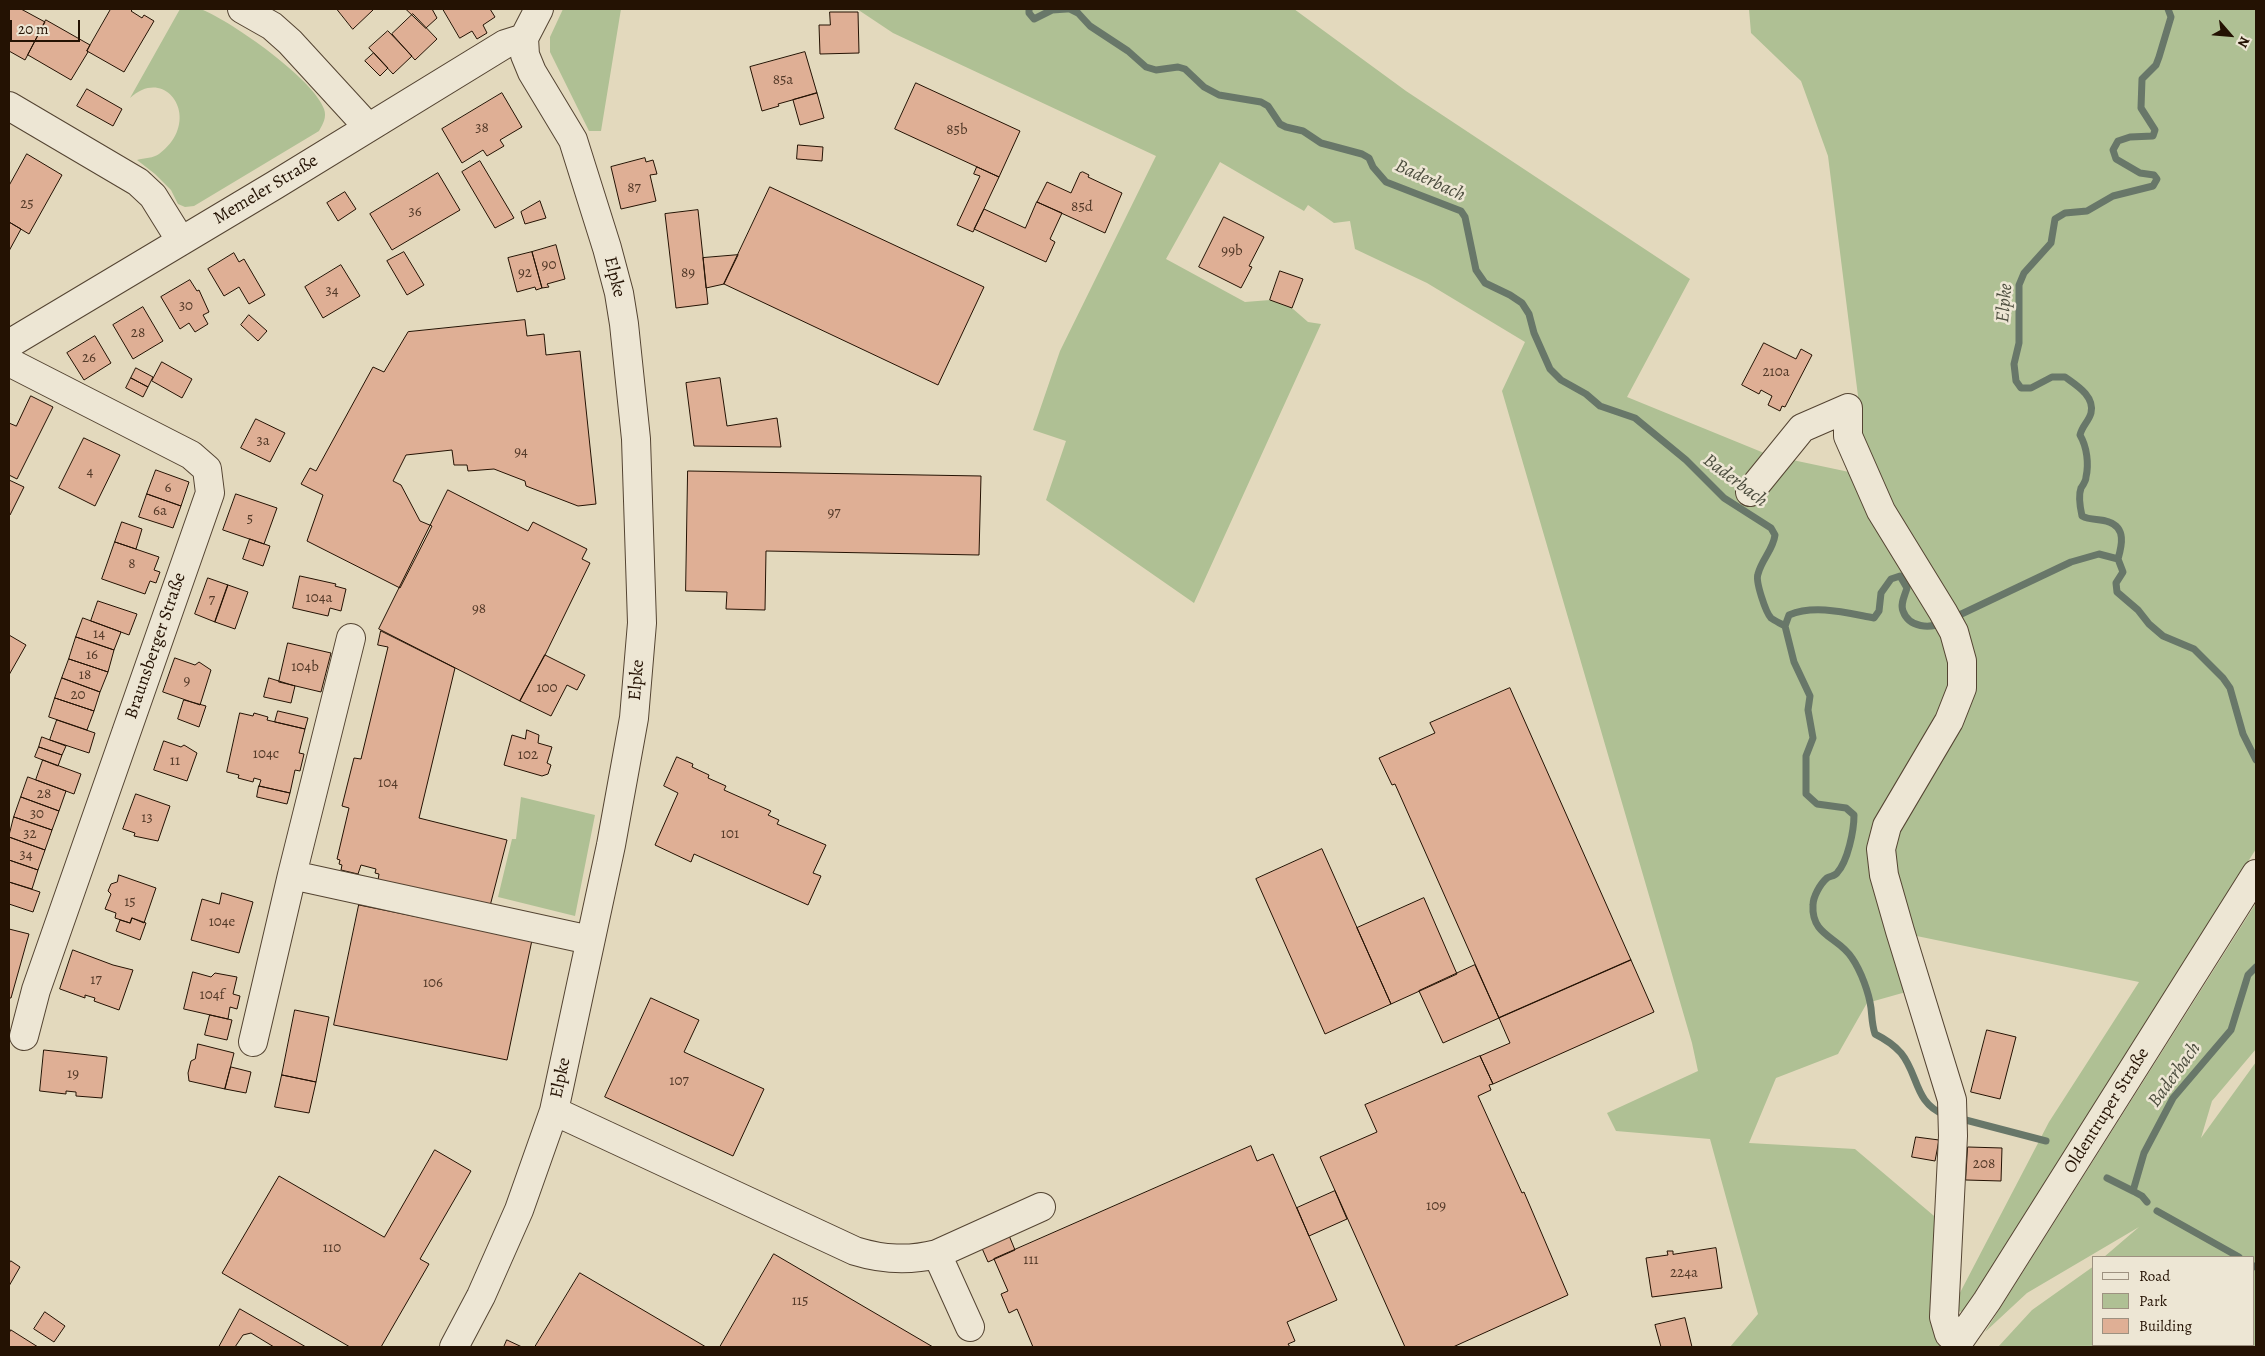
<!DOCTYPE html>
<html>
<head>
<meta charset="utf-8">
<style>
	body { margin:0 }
	#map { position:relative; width:2265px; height:1356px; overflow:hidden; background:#e3d9bd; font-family:Alegreya,serif }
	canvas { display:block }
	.frame { position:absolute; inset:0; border:10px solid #241203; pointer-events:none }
	.legend { position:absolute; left:2092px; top:1256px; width:162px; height:90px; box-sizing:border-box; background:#ede6d4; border:1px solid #9d9180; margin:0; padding:6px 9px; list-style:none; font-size:15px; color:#241203 }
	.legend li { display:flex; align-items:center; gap:10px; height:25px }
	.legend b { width:25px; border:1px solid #9d9180 }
	.north { position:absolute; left:2205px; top:10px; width:50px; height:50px; -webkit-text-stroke:4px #ede6d4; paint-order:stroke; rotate:117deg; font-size:14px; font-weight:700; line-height:20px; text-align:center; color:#241203 }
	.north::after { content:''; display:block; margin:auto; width:18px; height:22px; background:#241203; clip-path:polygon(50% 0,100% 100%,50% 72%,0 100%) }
	.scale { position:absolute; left:10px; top:20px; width:70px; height:22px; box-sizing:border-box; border:2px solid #241203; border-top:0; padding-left:6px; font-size:15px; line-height:18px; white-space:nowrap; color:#241203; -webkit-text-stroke:4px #ede6d4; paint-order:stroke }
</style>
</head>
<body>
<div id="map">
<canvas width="2265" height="1356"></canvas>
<div class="frame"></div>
<ul class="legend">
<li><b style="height:6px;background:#ede6d4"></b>Road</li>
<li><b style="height:14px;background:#afc094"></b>Park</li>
<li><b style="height:14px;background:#dfaf95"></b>Building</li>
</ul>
<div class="north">N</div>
<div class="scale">20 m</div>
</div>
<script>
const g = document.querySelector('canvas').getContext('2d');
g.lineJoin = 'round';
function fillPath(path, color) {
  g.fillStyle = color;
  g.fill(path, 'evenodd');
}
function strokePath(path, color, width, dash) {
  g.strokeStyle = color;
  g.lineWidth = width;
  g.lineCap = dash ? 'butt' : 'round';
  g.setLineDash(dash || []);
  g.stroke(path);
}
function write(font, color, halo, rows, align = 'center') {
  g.font = font + ' Alegreya,serif';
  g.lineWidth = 5;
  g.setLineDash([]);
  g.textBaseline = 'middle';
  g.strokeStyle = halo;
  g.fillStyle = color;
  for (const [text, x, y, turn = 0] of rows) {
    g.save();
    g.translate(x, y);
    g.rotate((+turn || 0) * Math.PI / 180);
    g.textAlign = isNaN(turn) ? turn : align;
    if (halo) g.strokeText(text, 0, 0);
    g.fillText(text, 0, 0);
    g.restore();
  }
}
fillPath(new Path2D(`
	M 180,9 C 186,9 196,7 203,10 C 232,22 314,79 324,109 C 327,117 323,124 319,131 L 194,206 L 185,207 L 178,204 L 171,190 L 155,174 L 137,160 C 144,158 154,158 159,154 C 204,121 167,64 130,98 Z
	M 563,9 L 621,9 L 601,131 L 589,131 L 550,52 L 550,37 Z
	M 857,9 L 1294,9 L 1406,91 L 1690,279 L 1627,397 L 1769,455 L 1868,476 L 1828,156 L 1801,81 L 1751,33 L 1749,9 L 2256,9 L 2256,849 L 1963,1312 L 1951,1310 L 2049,1122 L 2139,982 L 1907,934 L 1880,827 L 1913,990 L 1867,1003 L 1838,1054 L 1776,1078 L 1749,1143 L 1855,1149 L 1940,1221 L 1935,1324 L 1940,1345 L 1938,1347 L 1730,1347 L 1758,1314 L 1710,1139 L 1616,1131 L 1607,1113 L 1698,1071 L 1692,1043 L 1502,391 L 1525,342 L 1427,283 L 1355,249 L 1350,221 L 1334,223 L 1308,205 L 1304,211 L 1220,162 L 1166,259 L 1245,302 L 1270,300 L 1292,308 L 1308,322 L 1321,324 L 1194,603 L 1046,500 L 1066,441 L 1033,430 L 1060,351 L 1156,156 L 893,33 Z
	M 521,797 L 595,815 L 575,916 L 498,897 L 512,839 L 516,839 Z
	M 2256,903 L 2256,1049 L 2212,1101 L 2201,1138 L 2256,1062 L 2256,1347 L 1998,1347 L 2032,1310 L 2094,1266 L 2094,1345 L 2254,1345 L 2254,1257 L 2104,1257 L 2139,1227 L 2027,1293 L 1985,1332 Z`), '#afc094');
strokePath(new Path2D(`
	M 1029,9 L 1029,13 L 1034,19 L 1052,10 L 1067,9
	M 1070,9 L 1078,13 L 1090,26 L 1128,51 L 1146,67 L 1156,70 L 1178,67 L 1185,69 L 1204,87 L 1219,95 L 1261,102 L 1268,106 L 1280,124 L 1286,127 L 1303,131 L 1321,143 L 1362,154 L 1369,158 L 1373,167 L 1386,182 L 1461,211 L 1465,217 L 1476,270 L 1485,283 L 1510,295 L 1522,303 L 1529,314 L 1534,333 L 1550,369 L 1561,380 L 1586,394 L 1600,406 L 1635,418 L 1686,460 L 1724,498 L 1771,528 L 1775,535 C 1773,550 1762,559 1758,574 C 1755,581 1766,613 1771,618 C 1775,621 1780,623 1785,626
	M 2118,559 C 2122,545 2126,528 2109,522 C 2100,518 2091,521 2082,516 C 2080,507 2078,496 2081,488 C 2083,485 2086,481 2086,477 C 2089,464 2087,447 2080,435 C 2082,426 2089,421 2091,413 C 2095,396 2076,385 2065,377 L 2052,377 L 2031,388 L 2021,388 L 2016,381 L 2014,364 L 2019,343 L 2019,285 L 2024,273 L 2051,243 L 2055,219 L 2065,213 L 2087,211 L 2113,196 L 2153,186 L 2157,179 L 2154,175 L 2140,173 L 2116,159 L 2113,150 L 2118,141 L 2130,137 L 2153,136 L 2155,130 L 2141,108 L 2142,79 L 2156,65 L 2159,57 L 2171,17 L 2168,9
	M 2118,559 L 2123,572 L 2116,583 L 2117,592 L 2138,610 L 2149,624 L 2163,636 L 2194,649 L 2223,678 L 2230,688 L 2243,734 L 2256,760
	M 1953,618 L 2071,562 L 2099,554 L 2118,559
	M 1785,626 L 1794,662 L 1810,696 L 1808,710 L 1813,738 L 1806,756 L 1806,794 L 1817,804 L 1846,808 L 1854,815 C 1854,830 1848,861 1837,873 C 1835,876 1830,876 1827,878 C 1820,884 1813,897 1813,905 C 1811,936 1839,937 1852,958 C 1861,971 1869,993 1871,1008 C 1872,1017 1872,1025 1875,1034 C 1885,1039 1894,1045 1901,1053 C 1919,1075 1914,1103 1945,1115
	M 1785,626 L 1789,615 C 1815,604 1847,613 1874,618 L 1879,611 L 1881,593 L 1891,579 L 1900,576 L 1907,588 C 1905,595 1900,604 1903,611 C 1909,628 1930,629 1944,622
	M 1958,1118 L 2046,1141
	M 2107,1178 L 2133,1191
	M 2147,1202 L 2142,1196 L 2133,1191 L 2144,1153 L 2173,1098 L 2231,1030 L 2248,975 L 2256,967
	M 2157,1211 L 2239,1257
	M 2254,1266 L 2256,1267`), '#687769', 7);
const building = new Path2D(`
	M 9,9 L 21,9 L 45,22 L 25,60 L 9,51 Z
	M 111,9 L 133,9 L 131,11 L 142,18 L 144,15 L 154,21 L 124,72 L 87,51 Z
	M 337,9 L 372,9 L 373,10 L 353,29 Z
	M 406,9 L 432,9 L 437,18 L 426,28 Z
	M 443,9 L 490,9 L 495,17 L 483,25 L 487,33 L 477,39 L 472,31 L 460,38 Z
	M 830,12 L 858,12 L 859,53 L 820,54 L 819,25 L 830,25 Z
	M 413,14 L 437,39 L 415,60 L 392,34 Z
	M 46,20 L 90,45 L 87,51 L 88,52 L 71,80 L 28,55 Z
	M 388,31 L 412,56 L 393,74 L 369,48 Z
	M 805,52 L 817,93 L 778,104 L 779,106 L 762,111 L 750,67 Z
	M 374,53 L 388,68 L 380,76 L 365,61 Z
	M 916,83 L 1020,131 L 999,177 L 895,129 Z
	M 87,89 L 122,109 L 113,126 L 77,106 Z
	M 502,93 L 522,127 L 500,140 L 504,146 L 487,156 L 483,150 L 462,163 L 442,129 Z
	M 817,93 L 824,118 L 800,125 L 793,100 Z
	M 798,145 L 823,147 L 822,161 L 797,159 Z
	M 27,154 L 62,175 L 29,234 L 9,222 L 9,186 Z
	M 645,158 L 646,162 L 653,160 L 657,174 L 650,175 L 656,201 L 621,209 L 611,167 Z
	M 480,161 L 514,218 L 495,228 L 462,172 Z
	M 977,167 L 999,177 L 973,232 L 957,225 L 980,176 L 974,174 Z
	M 1083,172 L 1089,175 L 1088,177 L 1122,193 L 1105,233 L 1037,202 L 1047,182 L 1071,193 L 1080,173 Z
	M 438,173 L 460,210 L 392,250 L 370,214 Z
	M 770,187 L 984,287 L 938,385 L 724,284 Z
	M 345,192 L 356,209 L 338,221 L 327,203 Z
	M 540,201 L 546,218 L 525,224 L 521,212 Z
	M 1037,202 L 1062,213 L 1050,239 L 1055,242 L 1046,262 L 974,229 L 984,209 L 1025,228 Z
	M 698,210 L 708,304 L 676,308 L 665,214 Z
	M 1224,217 L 1264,237 L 1249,266 L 1252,267 L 1241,288 L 1199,267 Z
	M 9,222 L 21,229 L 9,251 Z
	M 556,245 L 565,279 L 547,284 L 549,287 L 542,288 L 532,252 Z
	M 404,252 L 424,285 L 407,295 L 387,261 Z
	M 532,252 L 542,288 L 536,290 L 535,287 L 517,292 L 508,258 Z
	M 234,253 L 239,262 L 244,259 L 265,295 L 249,304 L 239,287 L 224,296 L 208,269 Z
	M 738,255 L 724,284 L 706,288 L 703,258 Z
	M 341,265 L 360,296 L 323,318 L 305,287 Z
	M 1280,271 L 1303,279 L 1292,308 L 1270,300 Z
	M 190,280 L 197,291 L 199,290 L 209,312 L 203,315 L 208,324 L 195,332 L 189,323 L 180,329 L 161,297 Z
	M 143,307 L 163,341 L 133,359 L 113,325 Z
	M 249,315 L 267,331 L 258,341 L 241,325 Z
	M 525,320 L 527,336 L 544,334 L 546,355 L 580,351 L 596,504 L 578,506 L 526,486 L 525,481 L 494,469 L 468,471 L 467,465 L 454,465 L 452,450 L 406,455 L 393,481 L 401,485 L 420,521 L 432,526 L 400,588 L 307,541 L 323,495 L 301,484 L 310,468 L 316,471 L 373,367 L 384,372 L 408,332 Z
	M 95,336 L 111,363 L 84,380 L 67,353 Z
	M 1764,343 L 1796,359 L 1801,349 L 1812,355 L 1785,407 L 1782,406 L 1780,411 L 1768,405 L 1772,396 L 1761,390 L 1759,394 L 1742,385 Z
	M 162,362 L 192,379 L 182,398 L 152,381 Z
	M 136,368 L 153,377 L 148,387 L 131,378 Z
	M 131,378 L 148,387 L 143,397 L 126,388 Z
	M 720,378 L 727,426 L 777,418 L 781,447 L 694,446 L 686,383 Z
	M 31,396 L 53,407 L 17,479 L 9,475 L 9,423 L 16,426 Z
	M 256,419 L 285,433 L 270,462 L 241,448 Z
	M 84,438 L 120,455 L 95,506 L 59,488 Z
	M 156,470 L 189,482 L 181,506 L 147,494 Z
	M 688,471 L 981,476 L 979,555 L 766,551 L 765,610 L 726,609 L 727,592 L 686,591 Z
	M 9,480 L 24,487 L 10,515 L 9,514 Z
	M 448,490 L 528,531 L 533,522 L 587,549 L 582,559 L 590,563 L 545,655 L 520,701 L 379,629 Z
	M 147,494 L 181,506 L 173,528 L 139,517 Z
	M 236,494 L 277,508 L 264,544 L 223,530 Z
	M 122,522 L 142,529 L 136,549 L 115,542 Z
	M 250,539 L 270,546 L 263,566 L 243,559 Z
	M 115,542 L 159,557 L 154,570 L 160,572 L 156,583 L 150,581 L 145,594 L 102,579 Z
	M 300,576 L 336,584 L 335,586 L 346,589 L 341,611 L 330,608 L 328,616 L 293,608 Z
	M 208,578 L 228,585 L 215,622 L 195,614 Z
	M 228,585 L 248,592 L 235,629 L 215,622 Z
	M 98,601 L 137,614 L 129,635 L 91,621 Z
	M 83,618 L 121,632 L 114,650 L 76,637 Z
	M 381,631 L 455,668 L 419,818 L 507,840 L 490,906 L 378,880 L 379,874 L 375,873 L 376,869 L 361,865 L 358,874 L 341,870 L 342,865 L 339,864 L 340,860 L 337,859 L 349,808 L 342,806 L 354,758 L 361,759 L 388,647 L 378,645 Z
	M 9,632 L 9,635 L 26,645 L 9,675 Z
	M 76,637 L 114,650 L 108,672 L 69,659 Z
	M 288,643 L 331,653 L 321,692 L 279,682 Z
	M 545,655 L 585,675 L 577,690 L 567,685 L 551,716 L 520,701 Z
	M 175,658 L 195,665 L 199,662 L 211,670 L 200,705 L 163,692 Z
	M 69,659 L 108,672 L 100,692 L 62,678 Z
	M 62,678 L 100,692 L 94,711 L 55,698 Z
	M 269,678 L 295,686 L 291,703 L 264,697 Z
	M 1510,688 L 1631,960 L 1499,1018 L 1395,784 L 1392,785 L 1379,758 L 1435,733 L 1430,723 Z
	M 55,698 L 94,711 L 87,730 L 49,717 Z
	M 184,700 L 206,706 L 199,727 L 178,719 Z
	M 278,711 L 308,718 L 305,729 L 275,722 Z
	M 240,713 L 253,716 L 254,713 L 268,717 L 267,720 L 305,729 L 299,753 L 304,754 L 300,771 L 295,770 L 290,793 L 259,786 L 261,780 L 254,778 L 253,782 L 238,778 L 239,775 L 227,772 Z
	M 57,720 L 95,733 L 89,753 L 50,740 Z
	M 527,730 L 539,735 L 538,743 L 552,747 L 547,763 L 551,765 L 548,774 L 542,776 L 504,765 L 512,735 L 525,739 Z
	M 42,737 L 66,746 L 62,755 L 39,747 Z
	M 164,741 L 181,747 L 184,745 L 197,753 L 187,781 L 154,770 Z
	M 39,747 L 62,755 L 58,766 L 35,757 Z
	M 677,757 L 693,764 L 692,767 L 709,775 L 708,778 L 726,786 L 724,790 L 771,811 L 768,815 L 779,820 L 777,824 L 826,845 L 813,873 L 821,876 L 808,905 L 694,854 L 691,862 L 655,845 L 678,793 L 664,786 Z
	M 43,760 L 81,774 L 74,794 L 36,780 Z
	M 28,777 L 66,791 L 59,811 L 21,797 Z
	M 259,786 L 290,793 L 287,804 L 257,797 Z
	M 136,794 L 170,806 L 158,841 L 134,836 L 135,833 L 123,829 Z
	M 21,797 L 59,811 L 52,830 L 14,817 Z
	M 14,817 L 52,830 L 45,850 L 9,837 Z
	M 9,837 L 45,850 L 38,870 L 9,860 Z
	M 1322,849 L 1391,1004 L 1325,1034 L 1256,879 Z
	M 9,860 L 38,870 L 32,889 L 9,882 Z
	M 119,875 L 156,888 L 144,923 L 132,918 L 130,923 L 115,918 L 116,913 L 105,909 L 111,894 L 108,891 L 111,884 L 117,882 Z
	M 9,882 L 40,892 L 33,912 L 9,904 Z
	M 222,893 L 253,902 L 239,953 L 191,940 L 202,899 L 219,904 Z
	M 1424,898 L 1457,974 L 1391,1004 L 1357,928 Z
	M 359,905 L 532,940 L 507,1060 L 334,1025 Z
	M 132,918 L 146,923 L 140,940 L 116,931 L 120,920 L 130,923 Z
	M 9,929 L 29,934 L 11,998 L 9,998 Z
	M 73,950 L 113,965 L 133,970 L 119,1010 L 94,1001 L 95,998 L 85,995 L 85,998 L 60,989 Z
	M 1631,960 L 1654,1012 L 1493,1084 L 1480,1056 L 1510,1043 L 1499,1018 Z
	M 1475,965 L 1499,1018 L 1443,1043 L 1419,991 Z
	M 193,972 L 211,977 L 215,973 L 237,977 L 233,994 L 240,996 L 237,1009 L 230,1007 L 228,1019 L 184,1009 Z
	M 651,998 L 699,1020 L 684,1052 L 764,1089 L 733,1156 L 605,1097 Z
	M 295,1010 L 329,1017 L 316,1082 L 282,1075 Z
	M 210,1015 L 232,1020 L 227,1040 L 205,1035 Z
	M 1987,1030 L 2016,1037 L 2000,1099 L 1971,1092 Z
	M 198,1044 L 234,1053 L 225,1089 L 189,1081 L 188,1073 L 191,1061 L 195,1059 Z
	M 44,1050 L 107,1057 L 102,1098 L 76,1096 L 76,1092 L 66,1091 L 66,1094 L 40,1091 Z
	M 1480,1056 L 1493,1084 L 1489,1085 L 1491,1090 L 1478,1096 L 1522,1193 L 1524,1192 L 1568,1295 L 1453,1347 L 1405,1347 L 1320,1157 L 1377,1132 L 1365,1105 Z
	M 231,1067 L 251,1072 L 246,1093 L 225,1089 Z
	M 282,1075 L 316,1082 L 309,1113 L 275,1107 Z
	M 1916,1137 L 1939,1140 L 1935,1161 L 1912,1157 Z
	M 1251,1146 L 1257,1161 L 1273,1154 L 1337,1300 L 1287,1322 L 1295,1341 L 1288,1344 L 1290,1347 L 1033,1347 L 1017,1309 L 1009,1313 L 1001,1294 L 1008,1291 L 994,1259 Z
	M 1968,1147 L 2002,1148 L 2001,1181 L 1966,1180 Z
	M 435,1150 L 471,1171 L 420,1259 L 429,1264 L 381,1347 L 350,1347 L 222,1273 L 279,1176 L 384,1237 Z
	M 1335,1191 L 1347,1219 L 1309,1236 L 1297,1208 Z
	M 1008,1233 L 1015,1250 L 988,1262 L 981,1246 Z
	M 1716,1248 L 1722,1288 L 1652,1297 L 1646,1258 L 1668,1255 L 1667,1251 L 1673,1251 L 1673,1254 Z
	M 774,1254 L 933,1347 L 720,1347 Z
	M 11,1261 L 20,1267 L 9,1286 L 9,1264 Z
	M 580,1273 L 706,1347 L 535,1347 Z
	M 240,1309 L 306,1347 L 274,1347 L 251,1333 L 243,1335 L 235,1347 L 219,1347 Z
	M 45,1312 L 65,1326 L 54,1342 L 34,1329 Z
	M 1685,1318 L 1692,1347 L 1661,1347 L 1655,1325 Z
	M 11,1330 L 38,1347 L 9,1347 L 9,1334 Z
	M 507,1340 L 522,1347 L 504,1347 Z`);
fillPath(building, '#dfaf95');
strokePath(building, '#241203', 1);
const minor = new Path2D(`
	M 242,9 L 272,26 L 290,42 L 368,127
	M 9,106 L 138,182 L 153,196 L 181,241
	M 9,344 L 275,185 L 505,44 L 524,38
	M 9,362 L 191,455 L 207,469 L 210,493 L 36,990 L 24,1036
	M 1750,492 L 1802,428 L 1848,408 L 1848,436 L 1881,511 L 1943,612 L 1954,632 L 1962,661 L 1962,688 L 1949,721 L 1887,826 L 1881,849 L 1884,875 L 1900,931 L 1952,1100 L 1953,1136 L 1944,1317 L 1949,1334 L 1959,1343
	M 351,638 L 292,875 L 590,940
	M 253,1042 L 292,875
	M 554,1111 L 855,1251 C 884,1260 909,1261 937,1254 L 1041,1207
	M 937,1254 L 970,1327
	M 454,1347 L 481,1296 L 519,1210 L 554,1111 L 611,845 L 634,718 L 642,623 L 636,439 L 624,324 L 619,293 L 607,248 L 573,140 L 532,72 L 525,55 L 524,38 L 539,9
	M 1955,1347 L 1987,1301 L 2256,874`);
strokePath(minor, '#544432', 30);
strokePath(minor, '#ede6d4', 28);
write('15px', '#533928', null, [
	["85a",783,80],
	["38",482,128],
	["85b",957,130],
	["87",634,188],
	["25",27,204],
	["85d",1082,207],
	["36",415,212],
	["99b",1232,251],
	["90",549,265],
	["92",525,273],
	["89",688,273],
	["34",332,291],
	["30",186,306],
	["28",138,333],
	["26",89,358],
	["210a",1776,372],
	["3a",263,441],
	["94",521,452],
	["4",90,472],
	["6",168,488],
	["6a",160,511],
	["97",834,513],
	["5",250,519],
	["8",132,564],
	["104a",319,598],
	["7",212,600],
	["98",479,609],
	["14",99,634],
	["16",92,655],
	["104b",305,667],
	["18",85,675],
	["9",187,681],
	["100",547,688],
	["20",78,695],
	["104c",266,754],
	["102",528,755],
	["11",175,761],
	["104",388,783],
	["28",44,794],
	["30",37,814],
	["13",147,818],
	["32",30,834],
	["101",730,834],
	["34",26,855],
	["15",130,902],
	["104e",222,922],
	["17",96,980],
	["106",433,983],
	["104f",212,995],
	["19",73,1074],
	["107",679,1081],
	["208",1984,1164],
	["109",1436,1206],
	["110",332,1248],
	["111",1031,1260],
	["224a",1684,1273],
	["115",800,1301]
]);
write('18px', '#241203', '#ede6d4', [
	["Memeler Straße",266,190,-31],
	["Elpke",614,277,76],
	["Braunsberger Straße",156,646,-71],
	["Elpke",637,680,-85],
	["Elpke",561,1078,-78],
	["Oldentruper Straße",2107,1111,-58]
]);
write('italic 19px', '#4c4d3e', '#ede6d4', [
	["Baderbach",1430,181,25],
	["Elpke",2005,303,-85],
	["Baderbach",1735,481,37],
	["Baderbach",2175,1075,-54]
]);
</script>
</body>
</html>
